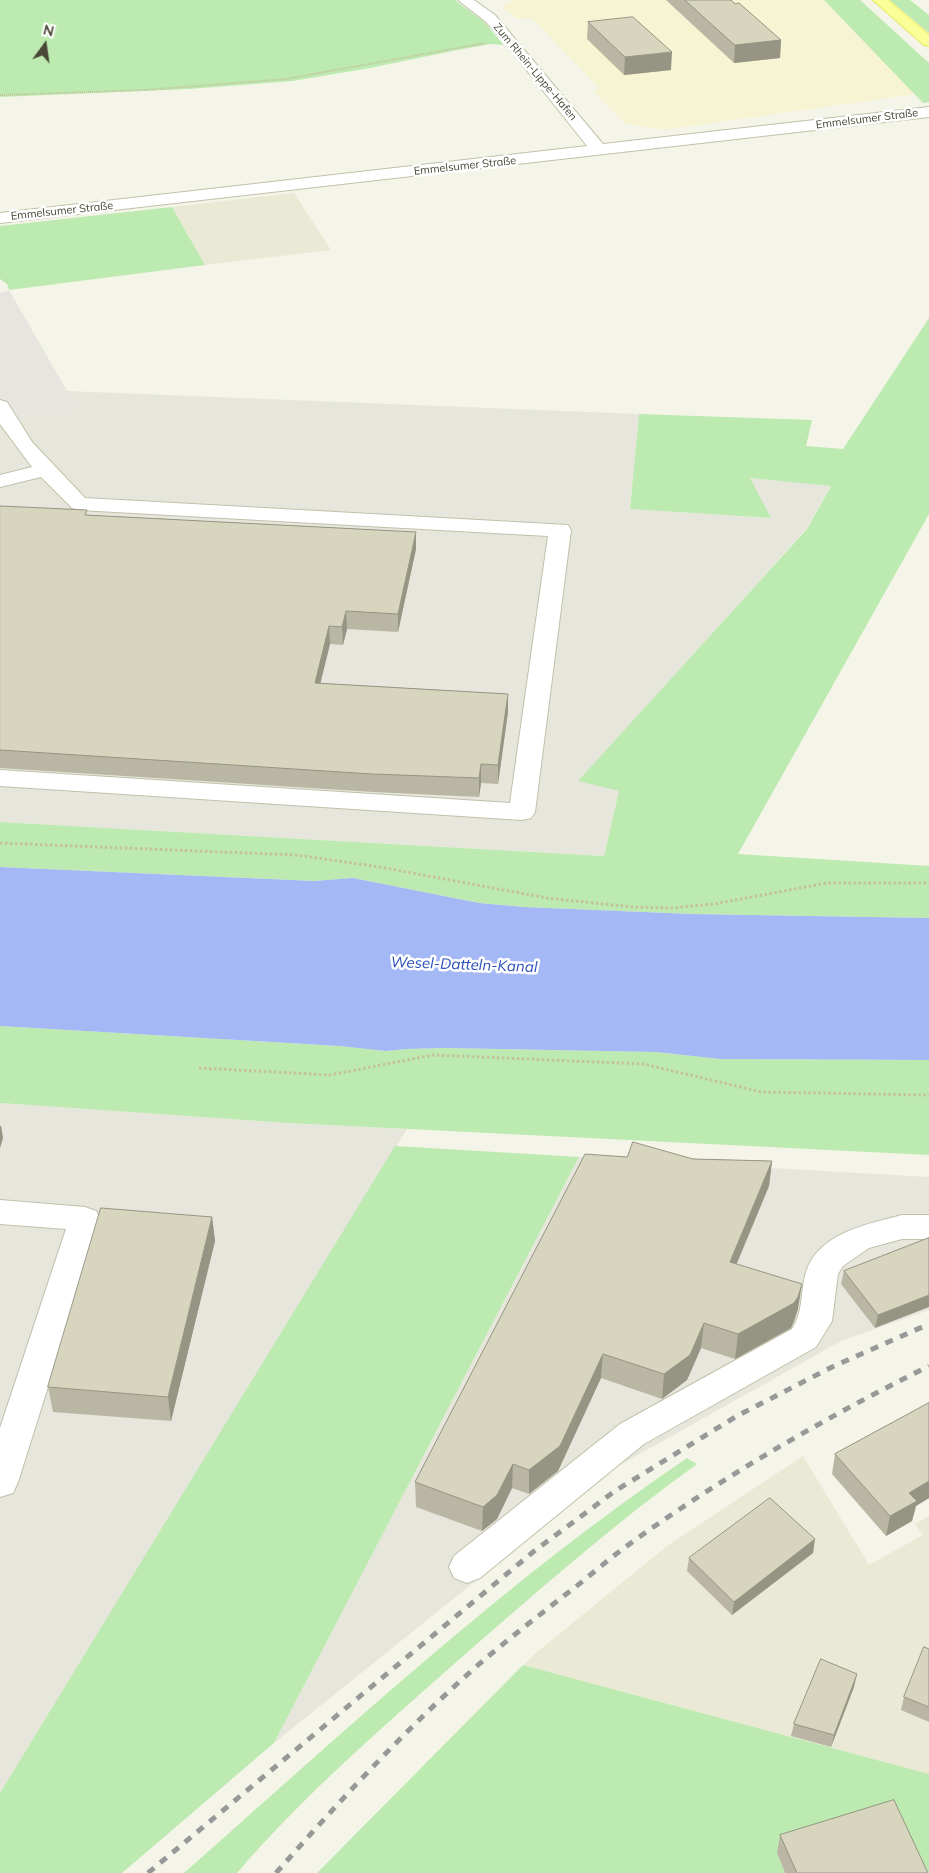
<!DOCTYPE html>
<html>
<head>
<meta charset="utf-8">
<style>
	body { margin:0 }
	#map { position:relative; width:929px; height:1873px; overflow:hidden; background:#f4f5e8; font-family:Mulish,sans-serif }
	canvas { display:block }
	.north { position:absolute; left:20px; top:20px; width:50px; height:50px; -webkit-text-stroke:4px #fff; paint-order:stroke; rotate:14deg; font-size:14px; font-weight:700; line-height:20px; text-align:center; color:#494736 }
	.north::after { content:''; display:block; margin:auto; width:18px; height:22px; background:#494736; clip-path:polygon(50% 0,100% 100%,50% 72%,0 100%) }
</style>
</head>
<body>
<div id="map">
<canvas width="929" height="1873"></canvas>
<div class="north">N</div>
</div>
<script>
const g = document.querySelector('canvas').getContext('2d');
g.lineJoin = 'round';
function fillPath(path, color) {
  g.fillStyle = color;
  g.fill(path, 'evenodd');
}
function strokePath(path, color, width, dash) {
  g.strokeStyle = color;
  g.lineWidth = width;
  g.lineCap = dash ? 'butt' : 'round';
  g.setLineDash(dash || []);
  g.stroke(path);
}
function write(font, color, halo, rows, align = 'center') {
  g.font = font + ' Mulish,sans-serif';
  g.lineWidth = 5;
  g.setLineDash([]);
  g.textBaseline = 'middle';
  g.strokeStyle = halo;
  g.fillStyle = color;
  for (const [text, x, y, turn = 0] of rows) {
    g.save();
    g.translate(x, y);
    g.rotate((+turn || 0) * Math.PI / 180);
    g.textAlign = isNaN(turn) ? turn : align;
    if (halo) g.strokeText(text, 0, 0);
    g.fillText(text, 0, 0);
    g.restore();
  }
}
fillPath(new Path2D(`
	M 294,193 L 331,250 L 205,265 L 172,207 Z
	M 803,1456 L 869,1565 L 923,1535 L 915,1524 L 929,1516 L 929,1774 L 523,1665 L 537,1652 L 667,1546 Z`), '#e9e9d6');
fillPath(new Path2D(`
	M 513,0 L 824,0 L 917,94 L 663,130 L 626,124 L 593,91 L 600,89 L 532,18 L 517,19 L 502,6 Z`), '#f7f4d3');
fillPath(new Path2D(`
	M 67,391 L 639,414 L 630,509 L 770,518 L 749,478 L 831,485 L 807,528 L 579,781 L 619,791 L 604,856 L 0,822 L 0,418 L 75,410 Z
	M 0,1103 L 288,1123 L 407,1129 L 0,1793 Z
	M 579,1157 L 929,1177 L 929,1310 L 841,1341 L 620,1465 L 274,1743 Z`), '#e7e6dd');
fillPath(new Path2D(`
	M 0,0 L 455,0 L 483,21 L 504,45 L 491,44 L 457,50 L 370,68 L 293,81 L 189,89 L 0,97 Z
	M 824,0 L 860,0 L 929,63 L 929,102 L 923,103 Z
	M 890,0 L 910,0 L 929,15 L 929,33 Z
	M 172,207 L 205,265 L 9,290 L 7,284 L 0,279 L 0,226 Z
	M 929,318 L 929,514 L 738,854 L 929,866 L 929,918 L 691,914 L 524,907 L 479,903 L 353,878 L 314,881 L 0,867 L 0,822 L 604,856 L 619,791 L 578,781 L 807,529 L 831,486 L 750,478 L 771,518 L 630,509 L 639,414 L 812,420 L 806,446 L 843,449 Z
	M 0,1026 L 339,1046 L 386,1051 L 406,1049 L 446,1048 L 656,1052 L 720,1059 L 929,1060 L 929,1155 L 288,1123 L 0,1103 Z
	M 395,1146 L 579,1157 L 274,1743 L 122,1873 L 0,1873 L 0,1793 Z
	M 687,1458 L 697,1464 C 615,1523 539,1590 463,1656 C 385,1725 305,1794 237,1873 L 184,1873 C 347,1729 507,1580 687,1458 Z
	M 523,1665 L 929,1774 L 929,1873 L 915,1873 L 777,1853 L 785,1873 L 317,1873 Z`), '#bdeab0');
fillPath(new Path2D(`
	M 9,290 L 67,391 L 76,410 L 0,418 L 0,293 Z`), '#e6e5e0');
fillPath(new Path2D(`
	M 0,867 L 314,881 L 353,878 L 479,903 L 524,907 L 691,914 L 929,918 L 929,1060 L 720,1059 L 656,1052 L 446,1048 L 407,1049 L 386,1051 L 339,1046 L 0,1026 Z`), '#a3b8f4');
const minor = new Path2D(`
	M 458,0 L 474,0 L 495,15 L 603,144 L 929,107 L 929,117 L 0,223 L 0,213 L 587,146 L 505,43 L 485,21 Z
	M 0,400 L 7,402 L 32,442 L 85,498 L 568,525 L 571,530 L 535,812 L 531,818 L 522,820 L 0,786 L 0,770 L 510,803 L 548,536 L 79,510 L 72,508 L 41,477 L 0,487 L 0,475 L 32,467 L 0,424 Z
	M 0,1200 L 85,1207 L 96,1211 L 101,1219 L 18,1482 L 13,1493 L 0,1497 L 0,1428 L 66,1229 L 0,1224 Z
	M 902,1215 L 929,1215 L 929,1239 L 902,1239 L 869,1248 L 843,1266 L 838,1274 L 832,1321 L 816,1347 L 644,1444 L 480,1578 L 467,1583 L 454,1578 L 449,1567 L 454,1556 L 620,1424 L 792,1329 C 804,1311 800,1292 806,1272 C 818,1233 868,1224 902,1215 Z`);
const major = new Path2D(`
	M 873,0 L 888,0 L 929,35 L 929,46 L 924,45 Z`);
strokePath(minor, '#c1c1aa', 2);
strokePath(major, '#e6e962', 2);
strokePath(new Path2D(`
	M 0,95 L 146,90 L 286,79 L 485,43`), '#c3c29b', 2, [1, 1]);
strokePath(new Path2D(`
	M 0,843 L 296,855 L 380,867 L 547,898 L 632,907 L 673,908 L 714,904 L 827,883 L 929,883
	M 199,1068 L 330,1075 L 433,1055 L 644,1064 L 761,1092 L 929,1095`), '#c3c29b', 3, [2.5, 2.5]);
fillPath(minor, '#fff');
fillPath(major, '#fbff97');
strokePath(new Path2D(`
	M 148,1873 L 533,1552 L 615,1491 L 737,1416 L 832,1367 L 929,1324
	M 276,1873 C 337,1804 399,1736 468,1674 C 499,1646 532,1621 565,1595 C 585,1580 604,1563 624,1548 C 720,1478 823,1419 929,1366`), '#989898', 5, [8, 8]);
fillPath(new Path2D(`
	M 666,0 L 731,0 L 781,40 L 780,58 L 734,63 Z
	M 588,22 L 671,70 L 624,75 L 587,39 Z
	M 0,506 L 88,515 L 416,532 L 416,549 L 398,632 L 347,629 L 343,645 L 330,644 L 320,683 L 508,694 L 508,712 L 498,784 L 481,783 L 479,797 L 373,792 L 0,768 Z
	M 627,1157 L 772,1161 L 769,1186 L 737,1264 L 798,1309 L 794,1321 L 791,1328 L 735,1359 L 701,1348 L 687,1380 L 662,1399 L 601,1378 L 558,1471 L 529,1494 L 512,1488 L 497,1519 L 482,1531 L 416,1507 L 415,1482 Z
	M 212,1217 L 215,1241 L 171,1421 L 53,1412 L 48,1387 Z
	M 929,1238 L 875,1328 L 841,1284 L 844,1271 Z
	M 929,1403 L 929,1498 L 916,1506 L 912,1521 L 886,1536 L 832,1474 L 835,1454 Z
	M 815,1539 L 813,1553 L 732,1615 L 687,1571 L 689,1558 Z
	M 929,1649 L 929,1722 L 901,1710 L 904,1697 Z
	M 854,1687 L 831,1747 L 791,1736 L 794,1724 Z
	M 780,1835 L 928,1873 L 785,1873 L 777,1853 Z`), '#b9b7a3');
fillPath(new Path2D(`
	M 781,40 L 780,58 L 734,63 L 735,45 Z
	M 672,52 L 671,70 L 624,75 L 625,57 Z
	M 416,532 L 416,549 L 398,632 L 398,614 Z
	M 346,611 L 347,629 L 343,645 L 342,627 Z
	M 329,626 L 330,644 L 316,701 L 315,683 Z
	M 508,694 L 508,712 L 498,784 L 498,765 Z
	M 481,764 L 481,783 L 479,797 L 479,778 Z
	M 1,1125 L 3,1138 L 0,1148 L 0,1127 Z
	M 772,1161 L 769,1186 L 727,1286 L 730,1262 Z
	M 212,1217 L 215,1241 L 171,1421 L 168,1397 Z
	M 802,1284 L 798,1309 L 794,1321 L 791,1328 L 735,1359 L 738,1334 Z
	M 929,1295 L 929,1307 L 875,1328 L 878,1315 Z
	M 704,1323 L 701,1348 L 687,1380 L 662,1399 L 664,1374 Z
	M 603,1354 L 601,1378 L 558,1471 L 529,1494 L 529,1470 Z
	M 513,1464 L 512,1488 L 497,1519 L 482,1531 L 483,1507 Z
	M 929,1481 L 929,1498 L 916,1506 L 912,1521 L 886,1536 L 890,1516 L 909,1493 Z
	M 815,1539 L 813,1553 L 732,1615 L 734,1602 Z
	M 857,1674 L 854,1687 L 831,1747 L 834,1735 Z`), '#969584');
const building = new Path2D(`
	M 685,0 L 731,0 L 735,4 L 739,3 L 781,40 L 735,45 Z
	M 633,17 L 672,52 L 625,57 L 588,22 Z
	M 0,506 L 87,510 L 85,515 L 416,532 L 398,614 L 346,611 L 342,627 L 329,626 L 315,683 L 508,694 L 498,765 L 481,764 L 479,778 L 372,774 L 0,750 Z
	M 633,1142 L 693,1159 L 772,1161 L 730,1262 L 802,1284 L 798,1297 L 794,1303 L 738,1334 L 704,1323 L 690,1355 L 664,1374 L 603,1354 L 560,1446 L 529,1470 L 513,1464 L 497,1495 L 483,1507 L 415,1482 L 585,1154 L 627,1157 Z
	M 101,1208 L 212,1217 L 168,1397 L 48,1387 Z
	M 929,1238 L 929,1295 L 878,1315 L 844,1271 Z
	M 929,1403 L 929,1481 L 909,1493 L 917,1501 L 890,1516 L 835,1454 Z
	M 770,1498 L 815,1539 L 734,1602 L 689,1558 Z
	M 924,1647 L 929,1649 L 929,1707 L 904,1697 Z
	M 821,1659 L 857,1674 L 834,1735 L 794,1724 Z
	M 894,1800 L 928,1873 L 797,1873 L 780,1835 Z`);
fillPath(building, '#d7d5bd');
strokePath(building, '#969584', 1);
write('11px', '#494736', '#fff', [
	["Zum Rhein-Lippe-Hafen",535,72,50],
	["Emmelsumer Straße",867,119,-7],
	["Emmelsumer Straße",465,166,-6],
	["Emmelsumer Straße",62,211,-6]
]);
write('italic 15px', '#2a4fba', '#fff', [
	["Wesel-Datteln-Kanal",464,965,2]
]);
</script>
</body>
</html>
